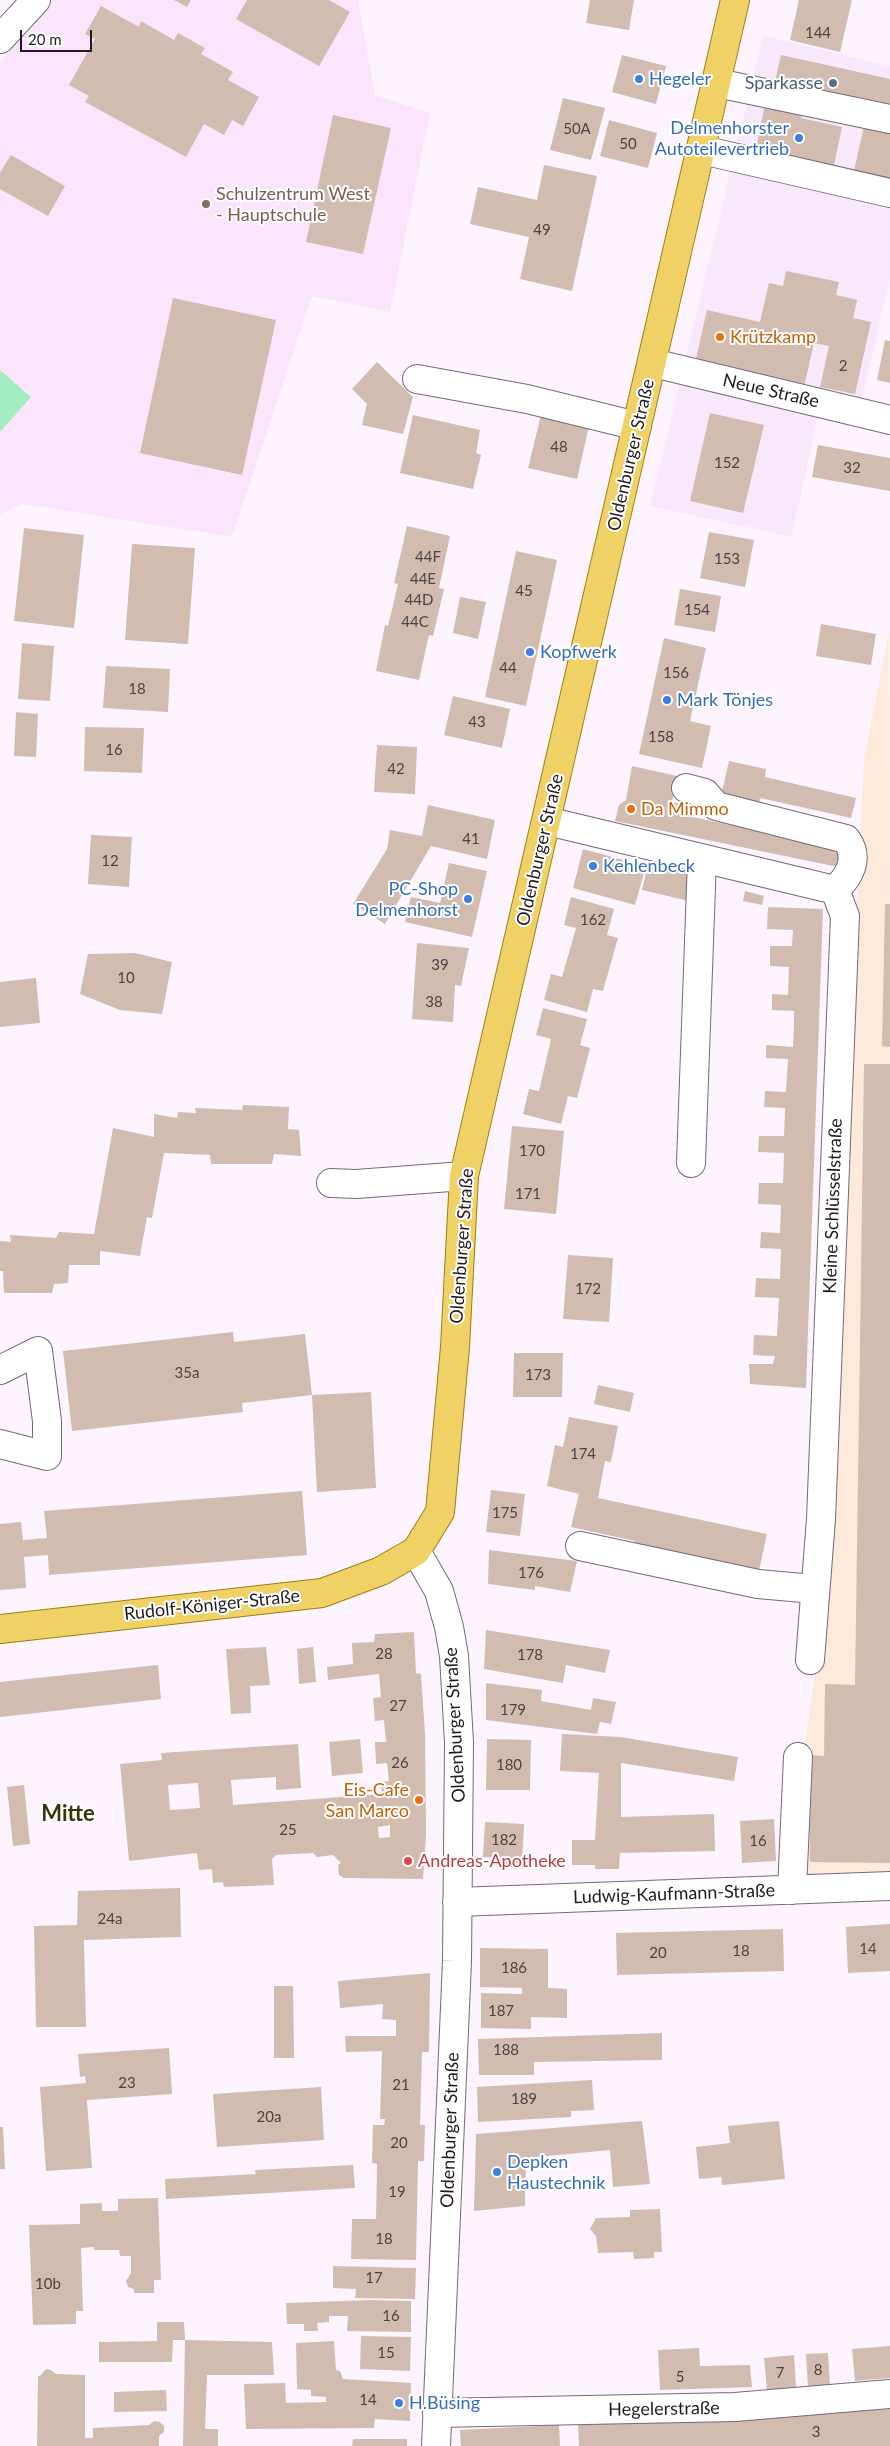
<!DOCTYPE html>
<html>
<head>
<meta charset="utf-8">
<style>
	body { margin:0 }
	#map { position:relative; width:890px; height:2446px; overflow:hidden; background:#fef4ff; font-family:Lato,sans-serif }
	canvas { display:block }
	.scale { position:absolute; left:20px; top:30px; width:72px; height:22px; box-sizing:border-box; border:2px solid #211b21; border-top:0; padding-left:6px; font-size:15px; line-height:18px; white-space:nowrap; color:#211b21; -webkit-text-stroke:4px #fff; paint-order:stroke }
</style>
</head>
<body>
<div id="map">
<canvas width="890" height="2446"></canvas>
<div class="scale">20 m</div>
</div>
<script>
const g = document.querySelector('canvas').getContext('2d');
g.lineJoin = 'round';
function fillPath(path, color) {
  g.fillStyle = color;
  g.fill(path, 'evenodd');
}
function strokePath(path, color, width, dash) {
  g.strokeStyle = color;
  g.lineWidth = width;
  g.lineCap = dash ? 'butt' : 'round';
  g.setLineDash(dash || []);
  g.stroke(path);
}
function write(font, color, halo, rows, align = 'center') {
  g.font = font + ' Lato,sans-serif';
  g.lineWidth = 4;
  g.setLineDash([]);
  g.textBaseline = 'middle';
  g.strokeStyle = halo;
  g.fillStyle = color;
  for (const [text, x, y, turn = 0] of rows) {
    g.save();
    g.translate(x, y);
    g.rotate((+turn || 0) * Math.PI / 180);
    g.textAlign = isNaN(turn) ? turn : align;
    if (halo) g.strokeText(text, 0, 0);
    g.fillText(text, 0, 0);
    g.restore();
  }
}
fillPath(new Path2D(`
	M 763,36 L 890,66 L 890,279 L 861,404 L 822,396 L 792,537 L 650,506 Z`), '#f7e8fb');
fillPath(new Path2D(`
	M 889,632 L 890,1877 L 805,1879 L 804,1753 L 817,1660 L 864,759 Z`), '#ffe9db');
fillPath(new Path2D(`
	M 53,0 L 358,0 L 375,95 L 430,113 L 390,312 L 312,296 L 232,537 L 23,504 L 0,514 L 0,62 Z`), '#fbe5fd');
fillPath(new Path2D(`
	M 0,370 L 31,397 L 0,432 Z`), '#a2edc1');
fillPath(new Path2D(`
	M 174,0 L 191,0 L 187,7 Z
	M 247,0 L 329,0 L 350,12 L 319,66 L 236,19 Z
	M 590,0 L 634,0 L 629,30 L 586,23 Z
	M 799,0 L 852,0 L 840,52 L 790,40 Z
	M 101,6 L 139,27 L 141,21 L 174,40 L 178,33 L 205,48 L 201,54 L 233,72 L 228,80 L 259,97 L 243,126 L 232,120 L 224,135 L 204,124 L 186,157 L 85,102 L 89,96 L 69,85 L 95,39 L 85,34 Z
	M 622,55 L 666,66 L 656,104 L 612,92 Z
	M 781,55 L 890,79 L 890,112 L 774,86 Z
	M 563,98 L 605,108 L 591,160 L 550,150 Z
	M 766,99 L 803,107 L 801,118 L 842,127 L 834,165 L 756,149 Z
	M 333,115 L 391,128 L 363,254 L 306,242 Z
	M 609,120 L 657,133 L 648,168 L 600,156 Z
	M 865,122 L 890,128 L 890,184 L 853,175 Z
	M 11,155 L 65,186 L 48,216 L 0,189 L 0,173 Z
	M 544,165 L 597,176 L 572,291 L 520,279 L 529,237 L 470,224 L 478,187 L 537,200 Z
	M 786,271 L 839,282 L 836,295 L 857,300 L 853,318 L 871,322 L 855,394 L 820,387 L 829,346 L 814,343 L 804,387 L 695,363 L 707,310 L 760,322 L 769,283 L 783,286 Z
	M 173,298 L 276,320 L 242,475 L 140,453 Z
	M 885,340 L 890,341 L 890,383 L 877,380 Z
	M 377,362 L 413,397 L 403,434 L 362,425 L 367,404 L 352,389 Z
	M 710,413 L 764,425 L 743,513 L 690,501 Z
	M 413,415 L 480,430 L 476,453 L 481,455 L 473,489 L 400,473 Z
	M 541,415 L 589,426 L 577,479 L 528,468 Z
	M 818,445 L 890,458 L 890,491 L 812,477 Z
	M 407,526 L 450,536 L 439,588 L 444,589 L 433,636 L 429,635 L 419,680 L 376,671 L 385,625 L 388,626 L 398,584 L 394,583 Z
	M 24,528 L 84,535 L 74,628 L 14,621 Z
	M 709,532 L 754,540 L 745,587 L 700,578 Z
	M 132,544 L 195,548 L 188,644 L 125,640 Z
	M 516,551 L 557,560 L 526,706 L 485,697 Z
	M 680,589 L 721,596 L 715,632 L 674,625 Z
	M 460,597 L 486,602 L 478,639 L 453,633 Z
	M 821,624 L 876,634 L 871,665 L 816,656 Z
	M 664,638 L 706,648 L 690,721 L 711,726 L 702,768 L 639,754 Z
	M 22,643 L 54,646 L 50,701 L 18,699 Z
	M 106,666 L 170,669 L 168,712 L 103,708 Z
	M 453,696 L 510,709 L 502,748 L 444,735 Z
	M 16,712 L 38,714 L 36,757 L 14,756 Z
	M 85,727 L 144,728 L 142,773 L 84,771 Z
	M 377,745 L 417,747 L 415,794 L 374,792 Z
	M 729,761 L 766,769 L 765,777 L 856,798 L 851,818 L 760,798 L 759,805 L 721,796 Z
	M 632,766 L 677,776 L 672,802 L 694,807 L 692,817 L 847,849 L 843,868 L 615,821 L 619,805 L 626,800 Z
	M 428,805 L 495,820 L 487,859 L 431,846 L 385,924 L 353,904 L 387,849 L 390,830 L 422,836 Z
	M 91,835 L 132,837 L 129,887 L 88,884 Z
	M 583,849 L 646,866 L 635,905 L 573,888 Z
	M 449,863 L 487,871 L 472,937 L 405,922 L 411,897 L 440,903 Z
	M 648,864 L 695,875 L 689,901 L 642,890 Z
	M 745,891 L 764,896 L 762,905 L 743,901 Z
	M 571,897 L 614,909 L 607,935 L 618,938 L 603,991 L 593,989 L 587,1012 L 544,1000 L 551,974 L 562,977 L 576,928 L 564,925 Z
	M 885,904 L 890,904 L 890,1047 L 882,1046 Z
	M 768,907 L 823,909 L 806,1388 L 750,1384 L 749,1364 L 773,1364 L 775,1356 L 753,1355 L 754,1335 L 777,1336 L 779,1298 L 755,1297 L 756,1278 L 780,1279 L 781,1249 L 760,1248 L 761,1232 L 780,1233 L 781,1205 L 758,1204 L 759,1183 L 783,1183 L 784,1153 L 758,1152 L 759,1136 L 784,1136 L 785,1108 L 764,1107 L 765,1091 L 786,1092 L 788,1059 L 766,1058 L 766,1045 L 793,1047 L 794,1024 L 794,1011 L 772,1010 L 772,994 L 788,995 L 789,967 L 770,966 L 770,946 L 792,946 L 793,930 L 767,929 Z
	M 417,943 L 469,948 L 461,986 L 455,985 L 453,1022 L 412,1019 Z
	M 135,953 L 172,962 L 162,1014 L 120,1010 L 80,994 L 88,954 Z
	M 36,978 L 40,1023 L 0,1027 L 0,982 Z
	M 543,1008 L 587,1019 L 580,1045 L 590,1048 L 577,1098 L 568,1096 L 561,1124 L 523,1114 L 529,1089 L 539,1091 L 551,1039 L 536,1035 Z
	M 864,1064 L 890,1064 L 890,1863 L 810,1862 L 809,1755 L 824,1756 L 825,1684 L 855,1685 Z
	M 243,1105 L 289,1107 L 288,1129 L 299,1130 L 301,1156 L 274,1154 L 272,1164 L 211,1164 L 210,1155 L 164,1153 L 152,1218 L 147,1217 L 140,1256 L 100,1251 L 100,1265 L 69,1265 L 68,1283 L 54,1284 L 52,1293 L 4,1293 L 3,1271 L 0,1271 L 0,1241 L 11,1242 L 10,1235 L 56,1238 L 59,1232 L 94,1234 L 113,1128 L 154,1137 L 154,1114 L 177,1118 L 178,1112 L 196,1113 L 195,1108 L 242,1110 Z
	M 512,1126 L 564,1131 L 556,1214 L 504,1209 Z
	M 568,1255 L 613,1258 L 609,1322 L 563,1319 Z
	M 233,1332 L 234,1342 L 305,1334 L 312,1395 L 242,1403 L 243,1412 L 72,1431 L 63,1351 Z
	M 514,1353 L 563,1353 L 562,1397 L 513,1397 Z
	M 598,1385 L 634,1393 L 630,1412 L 594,1404 Z
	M 371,1392 L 376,1488 L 317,1492 L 312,1395 Z
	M 569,1417 L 618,1426 L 611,1462 L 605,1461 L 598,1498 L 767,1534 L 758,1575 L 634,1549 L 635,1541 L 571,1527 L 579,1494 L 547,1486 L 555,1445 L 563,1447 Z
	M 491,1490 L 525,1494 L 520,1536 L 486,1532 Z
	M 302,1491 L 307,1555 L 49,1575 L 48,1555 L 24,1557 L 26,1588 L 0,1590 L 0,1524 L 21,1522 L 23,1540 L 47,1538 L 44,1511 Z
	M 489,1550 L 577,1561 L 570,1592 L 535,1586 L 535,1590 L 488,1584 Z
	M 486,1630 L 610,1650 L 605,1673 L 566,1665 L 563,1683 L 484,1669 Z
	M 414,1632 L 416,1673 L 421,1674 L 425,1734 L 426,1835 L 423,1879 L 344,1878 L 339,1875 L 338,1865 L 341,1863 L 333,1855 L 317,1857 L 313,1853 L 276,1855 L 272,1859 L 274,1885 L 224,1887 L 223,1882 L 213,1883 L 212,1869 L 199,1870 L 197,1853 L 129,1861 L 120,1764 L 162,1760 L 161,1753 L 298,1744 L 301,1788 L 276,1790 L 276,1777 L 231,1780 L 233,1805 L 382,1794 L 381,1782 L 389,1781 L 387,1763 L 376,1764 L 375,1742 L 386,1742 L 384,1720 L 375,1721 L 373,1698 L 381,1697 L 379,1674 L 328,1680 L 327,1667 L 353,1664 L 352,1643 L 374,1642 L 375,1634 ZM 198,1783 L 200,1808 L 170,1810 L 168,1785 ZM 390,1825 L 390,1837 L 379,1838 L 378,1827 Z
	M 266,1647 L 270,1685 L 250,1686 L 251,1713 L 231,1714 L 226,1649 Z
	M 313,1647 L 316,1682 L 299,1684 L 297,1649 Z
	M 158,1665 L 161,1699 L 0,1717 L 0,1682 Z
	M 486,1683 L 542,1690 L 541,1701 L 591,1710 L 593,1698 L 616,1702 L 611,1724 L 600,1722 L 597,1734 L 486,1720 Z
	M 562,1734 L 621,1737 L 738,1757 L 734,1781 L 621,1763 L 621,1817 L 714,1814 L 715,1851 L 620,1853 L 619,1869 L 595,1869 L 595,1865 L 572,1865 L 572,1840 L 595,1840 L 599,1773 L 560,1771 Z
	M 360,1739 L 363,1773 L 332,1776 L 329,1742 Z
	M 487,1739 L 531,1740 L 530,1790 L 486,1790 Z
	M 24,1785 L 30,1844 L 13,1846 L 7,1787 Z
	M 774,1819 L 776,1861 L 742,1863 L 740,1821 Z
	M 485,1822 L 524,1824 L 522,1865 L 504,1864 L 504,1858 L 483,1857 Z
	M 180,1888 L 181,1937 L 84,1940 L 86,2027 L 36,2027 L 34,1926 L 77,1925 L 78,1891 Z
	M 890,1924 L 890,1971 L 848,1973 L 846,1927 Z
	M 783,1929 L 784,1971 L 617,1975 L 616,1933 Z
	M 480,1948 L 548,1949 L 548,1988 L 567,1989 L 567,2018 L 531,2017 L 531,2029 L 481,2028 L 481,1993 L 522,1994 L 522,1988 L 480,1987 Z
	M 430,1973 L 429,2052 L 422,2052 L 420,2125 L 425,2125 L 424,2161 L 418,2161 L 416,2260 L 351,2259 L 352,2219 L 376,2219 L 377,2164 L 372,2163 L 373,2125 L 384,2125 L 385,2119 L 380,2119 L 382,2051 L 346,2052 L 345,2036 L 396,2036 L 396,2020 L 382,2019 L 383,2004 L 340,2008 L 338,1981 Z
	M 274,1986 L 293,1986 L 294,2058 L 274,2058 Z
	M 662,2033 L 662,2060 L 534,2062 L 534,2075 L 479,2075 L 478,2039 Z
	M 169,2048 L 172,2094 L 87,2100 L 92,2168 L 46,2171 L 40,2087 L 86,2083 L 85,2076 L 80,2077 L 78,2054 Z
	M 592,2080 L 594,2110 L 571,2111 L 571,2117 L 478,2122 L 477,2087 Z
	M 321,2087 L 324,2140 L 217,2147 L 213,2094 Z
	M 642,2121 L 650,2184 L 613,2187 L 610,2150 L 526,2158 L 525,2206 L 474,2211 L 476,2134 Z
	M 779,2121 L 785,2179 L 722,2185 L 721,2177 L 699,2179 L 696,2147 L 730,2143 L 728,2126 Z
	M 0,2127 L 3,2127 L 5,2169 L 0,2169 Z
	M 353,2165 L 355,2188 L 166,2199 L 165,2179 L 256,2174 L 255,2170 Z
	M 158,2198 L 161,2280 L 154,2280 L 154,2293 L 134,2293 L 134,2289 L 128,2287 L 126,2281 L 131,2273 L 131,2256 L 120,2256 L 119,2250 L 94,2250 L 94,2247 L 81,2248 L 83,2311 L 76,2311 L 76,2324 L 33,2325 L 29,2225 L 80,2224 L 80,2204 L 102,2203 L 102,2211 L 118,2211 L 118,2199 Z
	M 660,2209 L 662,2252 L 654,2252 L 654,2258 L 634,2259 L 633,2252 L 598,2253 L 596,2236 L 590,2229 L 596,2218 L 630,2217 L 630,2210 Z
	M 333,2266 L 416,2268 L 415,2299 L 355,2298 L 356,2289 L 333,2288 Z
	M 372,2300 L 411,2301 L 411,2332 L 347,2331 L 348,2316 L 329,2316 L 329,2322 L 317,2323 L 318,2331 L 304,2331 L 304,2324 L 287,2324 L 286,2303 Z
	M 157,2322 L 184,2322 L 185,2340 L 173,2340 L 172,2362 L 99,2362 L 99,2342 L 157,2341 Z
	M 361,2336 L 411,2337 L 410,2371 L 360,2369 Z
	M 185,2340 L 272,2342 L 274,2375 L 207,2375 L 205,2429 L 218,2429 L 218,2446 L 183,2446 Z
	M 334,2341 L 336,2370 L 340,2371 L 343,2379 L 411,2383 L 410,2421 L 375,2419 L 374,2428 L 246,2429 L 244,2384 L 285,2383 L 286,2403 L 326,2402 L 326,2397 L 311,2396 L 311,2390 L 297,2389 L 296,2343 Z
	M 890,2346 L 890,2378 L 855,2381 L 852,2349 Z
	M 699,2348 L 700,2366 L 750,2365 L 752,2387 L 660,2390 L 658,2350 Z
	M 828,2353 L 830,2385 L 808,2387 L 806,2354 Z
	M 794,2355 L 796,2387 L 767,2390 L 764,2358 Z
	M 46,2369 L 51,2370 L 56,2374 L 85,2375 L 85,2438 L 93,2438 L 93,2428 L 149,2425 L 154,2421 L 160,2422 L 164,2426 L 164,2432 L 159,2436 L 159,2446 L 37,2446 L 38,2376 L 40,2376 Z
	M 166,2390 L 167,2411 L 114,2412 L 114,2392 Z
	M 890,2406 L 890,2446 L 579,2446 L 578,2424 L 741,2418 Z
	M 559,2425 L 560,2446 L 461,2446 L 460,2430 Z
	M 353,2439 L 407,2439 L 407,2446 L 352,2446 Z`), '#d1bcaf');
const minor = new Path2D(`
	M 0,39 L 36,0
	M 717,83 L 890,119
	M 702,150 L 890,193
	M 653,363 L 890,420
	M 417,379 L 527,399 L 637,426
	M 686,788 L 705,793 L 716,806 L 846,839 C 860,858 850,876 835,890
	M 547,821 L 835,890 L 845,916 L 821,1519 L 810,1660
	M 691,1163 L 702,859
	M 331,1183 L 356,1184 L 464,1176
	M 0,1370 L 38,1351 L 47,1421 L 47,1456 L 0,1444
	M 580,1546 L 758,1584 L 814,1589
	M 416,1551 L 439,1591 L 449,1627 L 454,1656 L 459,1742 L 457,1961 L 436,2446
	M 792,1890 L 798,1757
	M 457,1902 L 890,1886
	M 437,2413 L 735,2407 L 890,2394`);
const major = new Path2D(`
	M 0,1629 L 322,1593 L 381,1571 L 416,1551 L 440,1512 L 455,1347 L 464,1176 L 735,0`);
strokePath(minor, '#766877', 30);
strokePath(major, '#a07e0c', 30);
strokePath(minor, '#fff', 28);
strokePath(major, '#efd166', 28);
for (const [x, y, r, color] of [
	[639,79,5,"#3f7fe0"],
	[833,83,5,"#5c6f8a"],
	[799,138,5,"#3f7fe0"],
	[206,204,5,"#8d6e63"],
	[720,337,5,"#e8710a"],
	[530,652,5,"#3f7fe0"],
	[667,700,5,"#3f7fe0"],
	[631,809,5,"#e8710a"],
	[593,866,5,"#3f7fe0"],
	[468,899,5,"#3f7fe0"],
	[419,1800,5,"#e8710a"],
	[408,1861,5,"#e0444e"],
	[497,2172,5,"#3f7fe0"],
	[399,2403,5,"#3f7fe0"]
]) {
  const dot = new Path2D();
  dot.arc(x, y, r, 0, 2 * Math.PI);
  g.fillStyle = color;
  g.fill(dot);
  strokePath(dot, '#fff', 2);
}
write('15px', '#4d4344', null, [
	["144",818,33],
	["50A",577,129],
	["50",628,144],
	["49",542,230],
	["2",843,366],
	["48",559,447],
	["152",727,463],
	["32",852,468],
	["44F",428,557],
	["153",727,559],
	["44E",423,579],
	["45",524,591],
	["44D",419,600],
	["154",697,610],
	["44C",415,622],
	["44",508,668],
	["156",676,673],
	["18",137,689],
	["43",477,722],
	["158",661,737],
	["16",114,750],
	["42",396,769],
	["41",471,839],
	["12",110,861],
	["162",593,920],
	["39",440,965],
	["10",126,978],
	["38",434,1002],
	["170",532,1151],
	["171",528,1194],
	["172",588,1289],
	["35a",187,1373],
	["173",538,1375],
	["174",583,1454],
	["175",505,1513],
	["176",531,1573],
	["28",384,1654],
	["178",530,1655],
	["27",398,1706],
	["179",513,1710],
	["26",400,1763],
	["180",509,1765],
	["25",288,1830],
	["182",504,1840],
	["16",758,1841],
	["24a",110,1919],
	["14",868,1949],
	["18",741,1951],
	["20",658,1953],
	["186",514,1968],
	["187",501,2011],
	["188",506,2050],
	["23",127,2083],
	["21",401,2085],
	["189",524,2099],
	["20a",269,2117],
	["20",399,2143],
	["19",397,2192],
	["18",384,2239],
	["17",374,2278],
	["10b",48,2284],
	["16",391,2316],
	["15",386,2353],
	["8",818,2370],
	["7",780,2373],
	["5",680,2377],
	["14",368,2400],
	["3",816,2432]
]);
write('18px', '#366cbe', '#fff', [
	["Hegeler",649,79],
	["Delmenhorster",789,128,"right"],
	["Autoteilevertrieb",789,149,"right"],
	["Kopfwerk",540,652],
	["Mark Tönjes",677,700],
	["Kehlenbeck",603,866],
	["PC-Shop",458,889,"right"],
	["Delmenhorst",458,910,"right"],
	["Depken",507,2162],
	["Haustechnik",507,2183],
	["H.Büsing",409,2403]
], 'left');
write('18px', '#4e5e75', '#fff', [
	["Sparkasse",823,83]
], 'right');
write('18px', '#785e54', '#fff', [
	["Schulzentrum West",216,194],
	["- Hauptschule",216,215]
], 'left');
write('18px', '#c56008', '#fff', [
	["Krützkamp",730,337],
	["Da Mimmo",641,809],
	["Eis-Cafe",409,1790,"right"],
	["San Marco",409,1811,"right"]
], 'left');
write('18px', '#211b21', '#fff', [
	["Neue Straße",771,391,13],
	["Oldenburger Straße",631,455,-77],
	["Oldenburger Straße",540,850,-77],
	["Kleine Schlüsselstraße",833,1206,-88],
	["Oldenburger Straße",462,1246,-86],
	["Rudolf-Königer-Straße",212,1605,-6],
	["Oldenburger Straße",455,1725,-93],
	["Ludwig-Kaufmann-Straße",674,1894,-2],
	["Oldenburger Straße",450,2130,-88],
	["Hegelerstraße",664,2409,-1]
]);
write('18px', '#be3a42', '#fff', [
	["Andreas-Apotheke",418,1861]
], 'left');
write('bold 22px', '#33350c', '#fff', [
	["Mitte",68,1814]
]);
</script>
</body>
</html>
